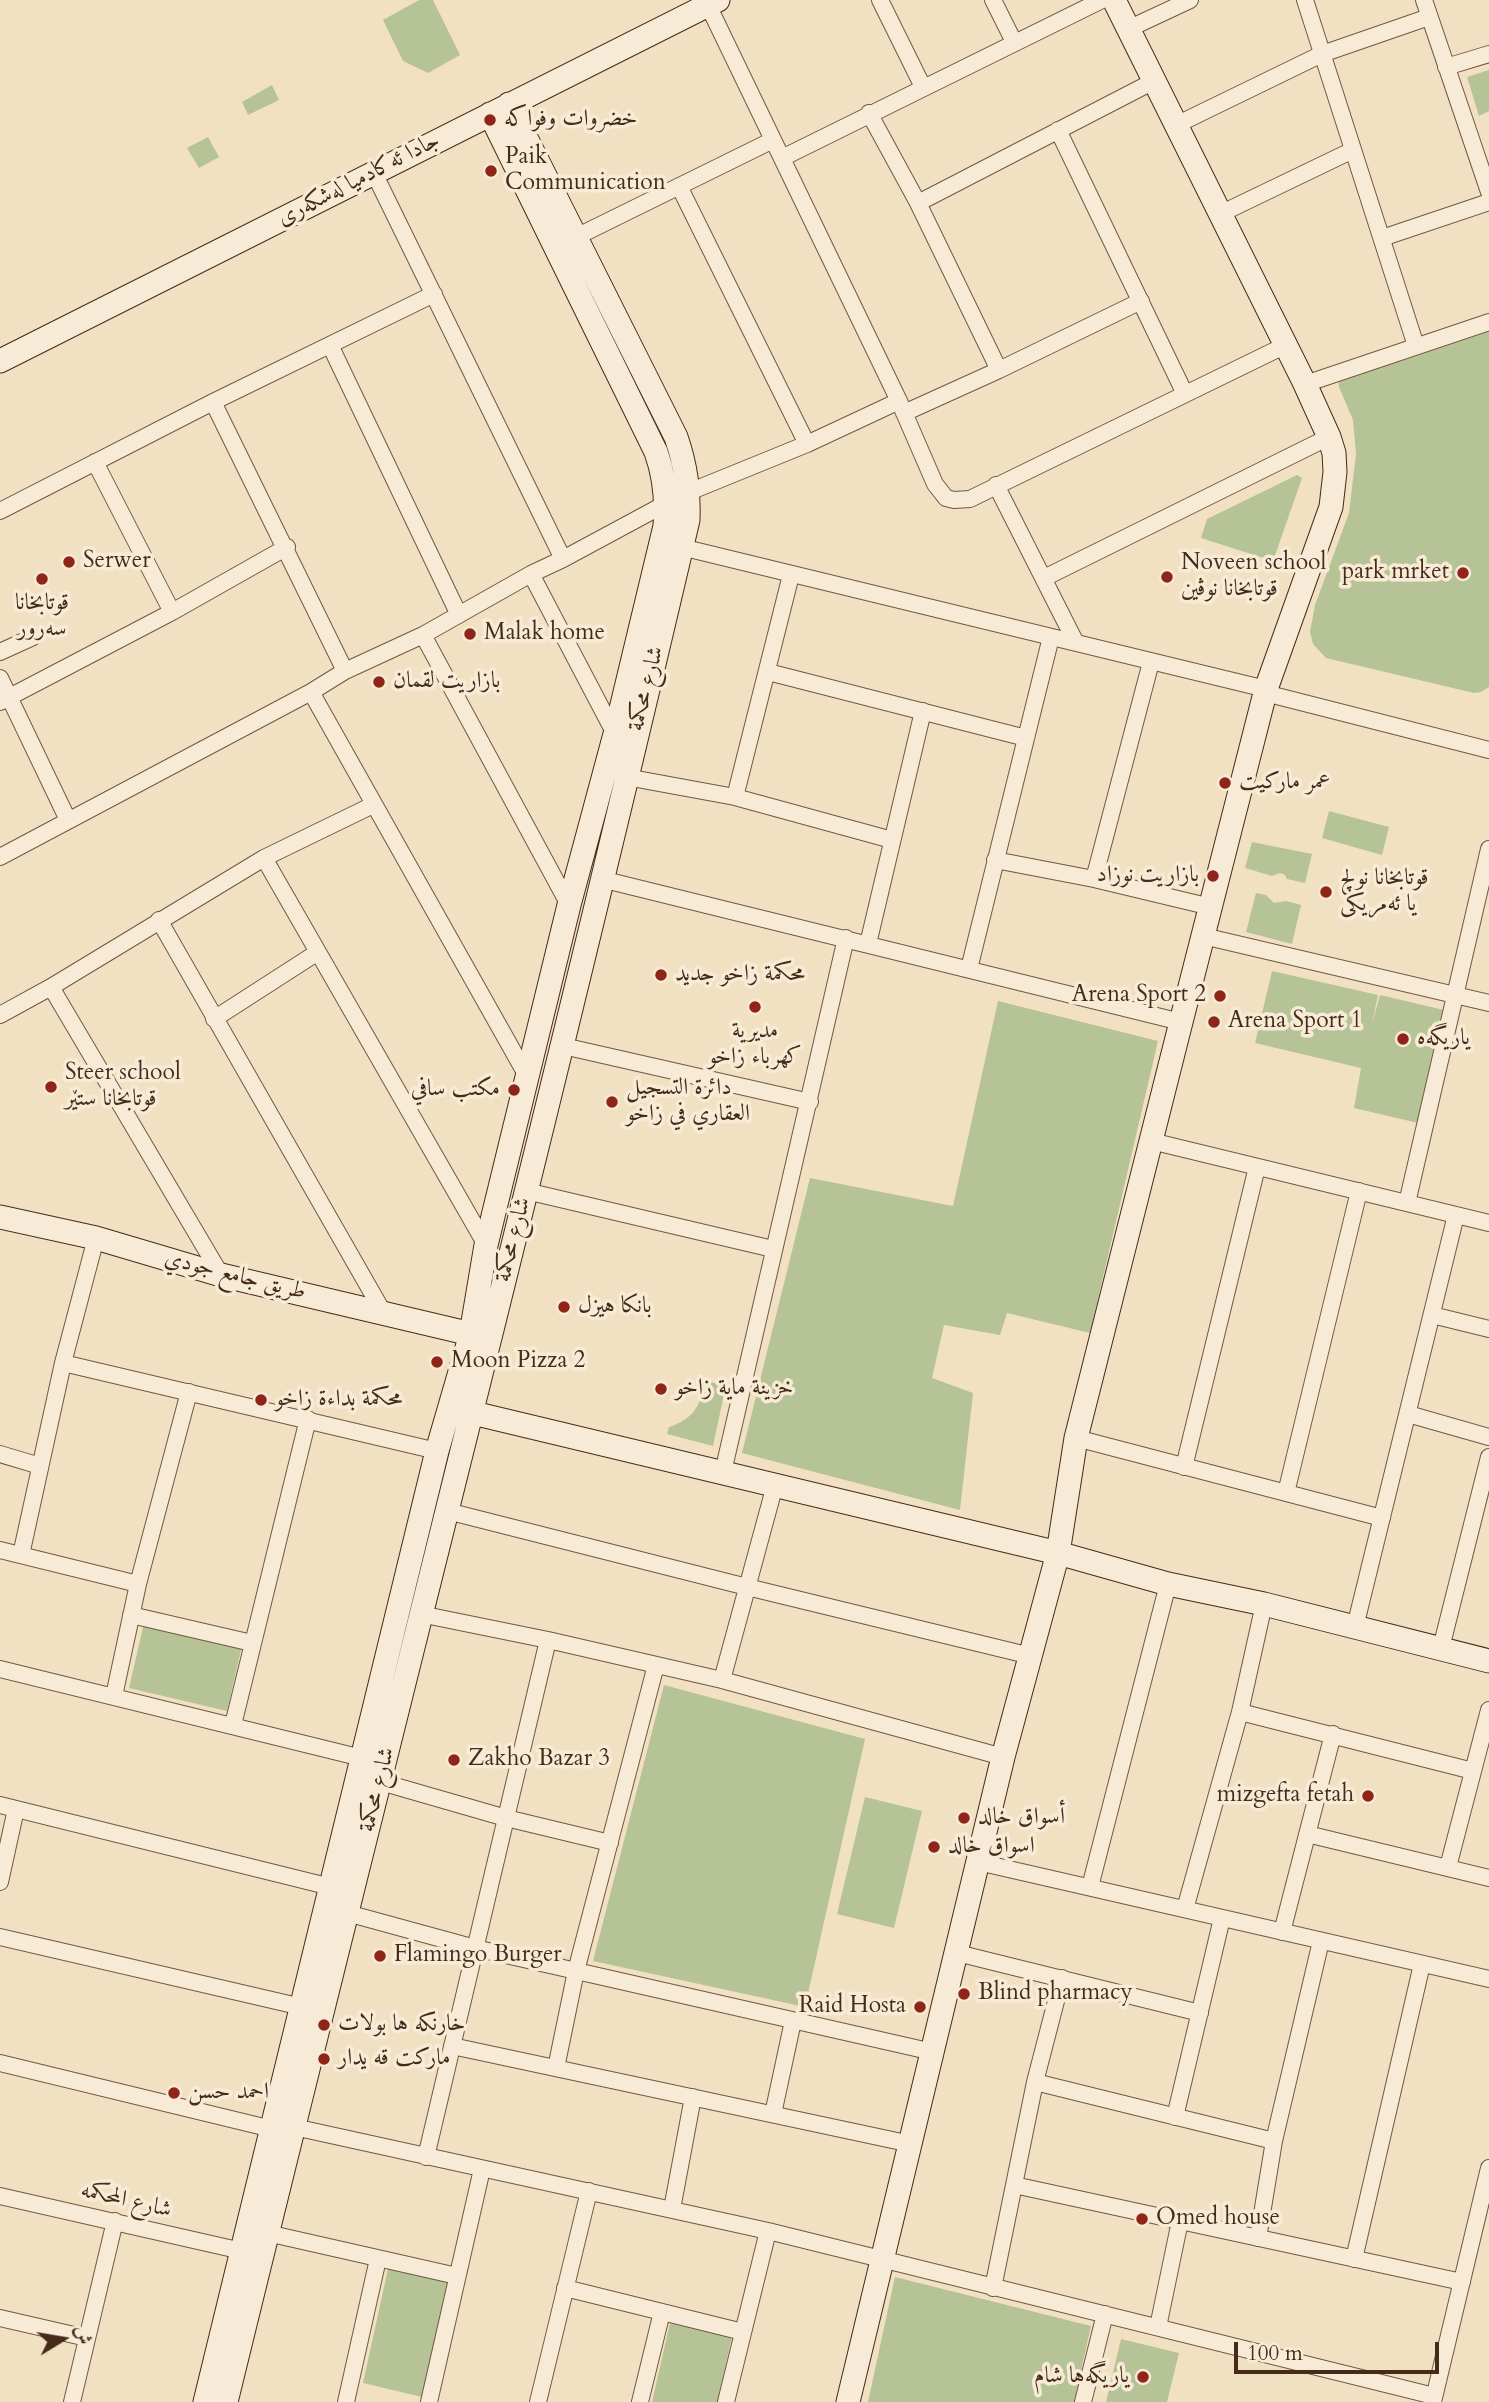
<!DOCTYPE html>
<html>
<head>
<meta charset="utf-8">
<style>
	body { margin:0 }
	#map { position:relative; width:1489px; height:2402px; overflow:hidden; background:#f2e0c2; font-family:Cardo,Amiri,serif }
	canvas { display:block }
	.north { position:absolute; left:28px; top:2304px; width:70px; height:70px; -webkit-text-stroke:5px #f7ebd7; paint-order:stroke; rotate:79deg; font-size:19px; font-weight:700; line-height:28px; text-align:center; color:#452b18 }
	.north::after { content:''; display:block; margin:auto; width:24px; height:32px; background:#452b18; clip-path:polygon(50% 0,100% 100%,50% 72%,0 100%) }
	.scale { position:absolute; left:1234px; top:2342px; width:205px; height:32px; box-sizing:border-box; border:4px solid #452b18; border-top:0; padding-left:9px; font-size:21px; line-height:24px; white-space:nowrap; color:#452b18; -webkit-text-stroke:5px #f7ebd7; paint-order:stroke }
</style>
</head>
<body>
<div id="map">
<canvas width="1489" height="2402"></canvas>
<div class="north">ش</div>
<div class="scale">100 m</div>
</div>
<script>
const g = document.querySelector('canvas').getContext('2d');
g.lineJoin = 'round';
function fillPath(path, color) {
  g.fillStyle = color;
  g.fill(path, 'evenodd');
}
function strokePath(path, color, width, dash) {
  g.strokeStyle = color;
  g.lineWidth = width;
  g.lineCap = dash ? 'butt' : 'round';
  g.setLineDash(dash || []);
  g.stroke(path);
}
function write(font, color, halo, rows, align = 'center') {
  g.font = font + ' Cardo,Amiri,serif';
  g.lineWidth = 7;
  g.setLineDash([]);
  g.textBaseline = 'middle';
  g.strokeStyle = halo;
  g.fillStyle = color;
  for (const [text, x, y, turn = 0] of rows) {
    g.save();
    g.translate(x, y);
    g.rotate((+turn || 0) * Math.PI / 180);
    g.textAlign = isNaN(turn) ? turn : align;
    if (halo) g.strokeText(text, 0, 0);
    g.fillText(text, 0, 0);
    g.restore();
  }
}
fillPath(new Path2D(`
	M 419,0 L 433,0 L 460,55 L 428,73 L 403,61 L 383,20 Z
	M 1489,70 L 1489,111 L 1479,116 L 1467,77 Z
	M 272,85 L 279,100 L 248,115 L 242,102 Z
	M 208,137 L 219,157 L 199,168 L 187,148 Z
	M 1489,331 L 1489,687 L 1481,692 L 1474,693 L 1326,658 L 1313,644 L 1310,632 L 1315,605 L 1349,513 L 1356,454 L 1353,420 L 1339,387 L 1338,379 L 1344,374 Z
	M 1297,475 L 1302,478 L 1273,561 L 1201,538 L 1207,519 Z
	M 1329,811 L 1389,827 L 1382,855 L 1322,838 Z
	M 1252,842 L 1312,854 L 1305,883 L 1287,879 L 1285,875 L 1280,873 L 1272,876 L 1245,868 Z
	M 1256,893 L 1266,895 L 1274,903 L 1286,901 L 1301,905 L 1292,944 L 1246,932 Z
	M 1272,971 L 1378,995 L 1372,1023 L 1380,995 L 1444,1010 L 1418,1123 L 1354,1108 L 1361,1068 L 1255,1043 Z
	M 998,1001 L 1158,1041 L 1090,1333 L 1007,1313 L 1000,1335 L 944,1325 L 932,1378 L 973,1393 L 960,1510 L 742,1453 L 810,1178 L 953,1206 Z
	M 705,1381 L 726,1385 L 713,1446 L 667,1434 L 669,1427 C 694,1419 701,1405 705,1381 Z
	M 144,1623 L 242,1646 L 227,1711 L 129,1688 Z
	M 664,1685 L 865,1739 L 805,2007 L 593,1961 Z
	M 865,1797 L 922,1811 L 894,1928 L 837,1914 Z
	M 391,2255 L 451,2268 L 422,2397 L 363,2383 Z
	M 895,2277 L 1091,2326 L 1074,2402 L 868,2402 Z
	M 670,2323 L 732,2337 L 717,2402 L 652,2402 Z
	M 1121,2339 L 1179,2353 L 1167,2402 L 1106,2402 Z`), '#b6c397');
const street = new Path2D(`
	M 880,0 L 923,87
	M 993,0 L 1014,42
	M 1305,0 L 1416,346
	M 1424,0 L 1489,192
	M 708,5 L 899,401 L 935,484 L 946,498 L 954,500 L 970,499 L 1286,345
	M 1128,29 L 1190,0
	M 1446,67 L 1489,54
	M 869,113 L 918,203 L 999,370
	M 1176,125 L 1322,54 L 1429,17
	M 1058,130 L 1185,394
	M 782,158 L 1102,0
	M 374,173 L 563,559
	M 679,186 L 807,444
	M 918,203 L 1154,81
	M 1220,214 L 1353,150
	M 576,237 L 773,140
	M 1382,238 L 1489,202
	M 330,345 L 459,615
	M 1305,384 L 1489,322
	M 213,402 L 345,671
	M 904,413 L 999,370 L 1141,301
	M 95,462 L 172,612
	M 996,485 L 1076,643
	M 689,492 L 807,444 L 899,401
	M 0,511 L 213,402 L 434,294
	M 681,547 L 1266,689
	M 531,574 L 615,734
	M 1044,578 L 1329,437
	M 423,635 L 569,905
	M 0,652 L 33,637
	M 768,672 L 1026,738
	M 0,678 L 68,820
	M 311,692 L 527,1076
	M 1265,693 L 1489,750
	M 0,702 L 172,612 L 287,547
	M 626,777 L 735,797 L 892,840
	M 735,797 L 791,575
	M 0,857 L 311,692 L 345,671 L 423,635 L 531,574 L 563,559 L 667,503
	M 264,858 L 486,1245
	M 995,860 L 1094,879 L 1211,907
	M 601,879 L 1181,1022
	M 1094,879 L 1151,662
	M 159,920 L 383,1312
	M 1203,936 L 1489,1003
	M 868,944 L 923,711
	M 969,969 L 1051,637
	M 51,987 L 221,1275
	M 0,1015 L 51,987 L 264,858 L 373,805
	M 214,1019 L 318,952
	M 563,1046 L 810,1102
	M 1151,1141 L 1489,1223
	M 526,1191 L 773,1249
	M 1407,1203 L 1489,849
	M 1432,1315 L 1489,1329
	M 63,1363 L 437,1451
	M 1408,1414 L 1489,1437
	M 1076,1438 L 1382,1518
	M 0,1454 L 40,1466
	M 1184,1467 L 1257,1167
	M 723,1472 L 846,938
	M 1286,1493 L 1359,1191
	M 447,1511 L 747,1587 L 1031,1656
	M 0,1550 L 138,1584
	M 21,1555 L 63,1363 L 96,1238
	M 420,1614 L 548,1640 L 722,1680 L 1003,1757
	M 131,1615 L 252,1643
	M 1355,1627 L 1456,1215
	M 1441,1648 L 1489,1457
	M 0,1669 L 362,1758
	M 722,1680 L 775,1485
	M 114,1696 L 138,1584 L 189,1392
	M 1240,1712 L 1473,1771
	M 233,1725 L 308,1419
	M 381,1782 L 506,1818 L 610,1843
	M 0,1805 L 331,1887
	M 1307,1834 L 1489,1878
	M 978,1862 L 1489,1979
	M 1448,1867 L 1489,1710
	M 0,1882 L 16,1809
	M 1090,1887 L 1168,1584
	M 1185,1909 L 1240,1712 L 1264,1604
	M 347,1913 L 475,1948 L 933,2052
	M 1282,1932 L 1333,1734
	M 0,1937 L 302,2007
	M 957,1953 L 1200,2013
	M 452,2046 L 911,2144
	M 0,2063 L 272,2129
	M 556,2068 L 576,1971 L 656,1665
	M 1035,2082 L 1274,2141
	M 773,2114 L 793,2021
	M 1175,2117 L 1222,1918
	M 294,2127 L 768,2231 L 1434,2396
	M 426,2157 L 548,1640
	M 1014,2185 L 1462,2282
	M 0,2196 L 242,2251
	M 672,2209 L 693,2097
	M 267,2233 L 457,2276
	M 1258,2238 L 1274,2141 L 1321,1941
	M 1354,2259 L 1422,1964
	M 565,2288 L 743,2332
	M 993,2288 L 1035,2082 L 1062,1978
	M 0,2318 L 87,2338
	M 1158,2327 L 1180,2221
	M 72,2402 L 115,2221
	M 346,2402 L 378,2259
	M 429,2402 L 482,2169
	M 538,2402 L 589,2191
	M 640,2402 L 662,2312
	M 726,2402 L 768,2231
	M 1083,2402 L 1105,2314
	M 1433,2402 L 1489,2168`);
const secondary = new Path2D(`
	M 0,361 L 718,0
	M 0,1217 L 96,1238 L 221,1275 L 471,1334
	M 473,1413 L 1058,1553 L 1168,1584 L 1264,1604 L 1489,1661
	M 205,2402 L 437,1451 L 471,1334 L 486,1245 L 569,905 L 615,734 L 665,526 C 667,499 665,477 656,452 L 490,114
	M 226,2402 C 379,1775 541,1149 688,520 C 689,490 686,466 676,437 L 509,104
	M 848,2402 L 1003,1757 L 1058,1553 L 1076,1438 L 1181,1022 L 1266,689 L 1331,507 L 1335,472 L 1334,453 L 1329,437 L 1305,384 L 1114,0`);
strokePath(street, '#705842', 18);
strokePath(secondary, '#452b18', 25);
strokePath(street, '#f7ebd7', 16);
strokePath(secondary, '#f7ebd7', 23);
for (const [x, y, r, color] of [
	[490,120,7,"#8f2418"],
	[491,171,7,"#8f2418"],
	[69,562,7,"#8f2418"],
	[1463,573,7,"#8f2418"],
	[1167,577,7,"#8f2418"],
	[42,579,7,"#8f2418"],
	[470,634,7,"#8f2418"],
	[379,682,7,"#8f2418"],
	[1225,783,7,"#8f2418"],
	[1213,876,7,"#8f2418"],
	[1326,892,7,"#8f2418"],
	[661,975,7,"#8f2418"],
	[1220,996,7,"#8f2418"],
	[755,1007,7,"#8f2418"],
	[1214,1022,7,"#8f2418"],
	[1403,1039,7,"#8f2418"],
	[51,1087,7,"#8f2418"],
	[514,1090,7,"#8f2418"],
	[612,1102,7,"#8f2418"],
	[564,1307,7,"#8f2418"],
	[437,1362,7,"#8f2418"],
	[661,1389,7,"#8f2418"],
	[261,1400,7,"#8f2418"],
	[454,1760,7,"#8f2418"],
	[1368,1796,7,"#8f2418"],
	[964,1818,7,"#8f2418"],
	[934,1847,7,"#8f2418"],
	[380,1956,7,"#8f2418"],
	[964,1994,7,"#8f2418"],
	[920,2007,7,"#8f2418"],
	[324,2025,7,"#8f2418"],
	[324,2059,7,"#8f2418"],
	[174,2093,7,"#8f2418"],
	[1142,2219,7,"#8f2418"],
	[1143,2377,7,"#8f2418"]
]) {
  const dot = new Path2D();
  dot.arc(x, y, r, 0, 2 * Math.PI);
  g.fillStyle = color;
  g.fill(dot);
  strokePath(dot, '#f7ebd7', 2.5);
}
write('23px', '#452b18', '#f7ebd7', [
	["خضروات وفواكه",504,120],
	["Paik",505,158],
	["Communication",505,184],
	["Serwer",83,562],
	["Noveen school",1181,564],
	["قوتابخانا نوڤين",1181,590],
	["park mrket",1449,573,"right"],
	["قوتابخانا",42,604,"center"],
	["سه‌رور",42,630,"center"],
	["Malak home",484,634],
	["بازاريت لقمان",393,682],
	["عمر ماركيت",1239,783],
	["بازاريت نوزاد",1199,876,"right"],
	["قوتابخانا نولچ",1340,879],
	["يا ئەمريكى",1340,905],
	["محكمة زاخو جديد",675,975],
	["Arena Sport 2",1206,996,"right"],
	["Arena Sport 1",1228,1022],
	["مديرية",755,1032,"center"],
	["كهرباء زاخو",755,1058,"center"],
	["یاریگه‌ه",1417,1039],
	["Steer school",65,1074],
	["قوتابخانا ستێر",65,1100],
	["دائرة التسجيل",626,1089],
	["العقاري في زاخو",626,1115],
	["مكتب سافي",500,1090,"right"],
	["بانکا هیزل",578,1307],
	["Moon Pizza 2",451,1362],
	["خزينة ماية زاخو",675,1389],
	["محكمة بداءة زاخو",275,1400],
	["Zakho Bazar 3",468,1760],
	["mizgefta fetah",1354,1796,"right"],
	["أسواق خالد",978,1818],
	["اسواق خالد",948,1847],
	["Flamingo Burger",394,1956],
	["Blind pharmacy",978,1994],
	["Raid Hosta",906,2007,"right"],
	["خارنكه ها بولات",338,2025],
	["ماركت قه يدار",338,2059],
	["احمد حسن",188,2093],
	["Omed house",1156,2219],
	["ياريگه‌ها شام",1129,2377,"right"]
], 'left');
write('23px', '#452b18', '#f7ebd7', [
	["جادا ئه‌كادميا له‌شكه‌رى",359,180,-27],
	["شارع محكمة",647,689,-76],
	["شارع محكمة",514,1240,-76],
	["طريق جامع جودي",235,1276,14],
	["شارع محكمة",378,1790,-76],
	["شارع المحكمه",126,2201,13]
]);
</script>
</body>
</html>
